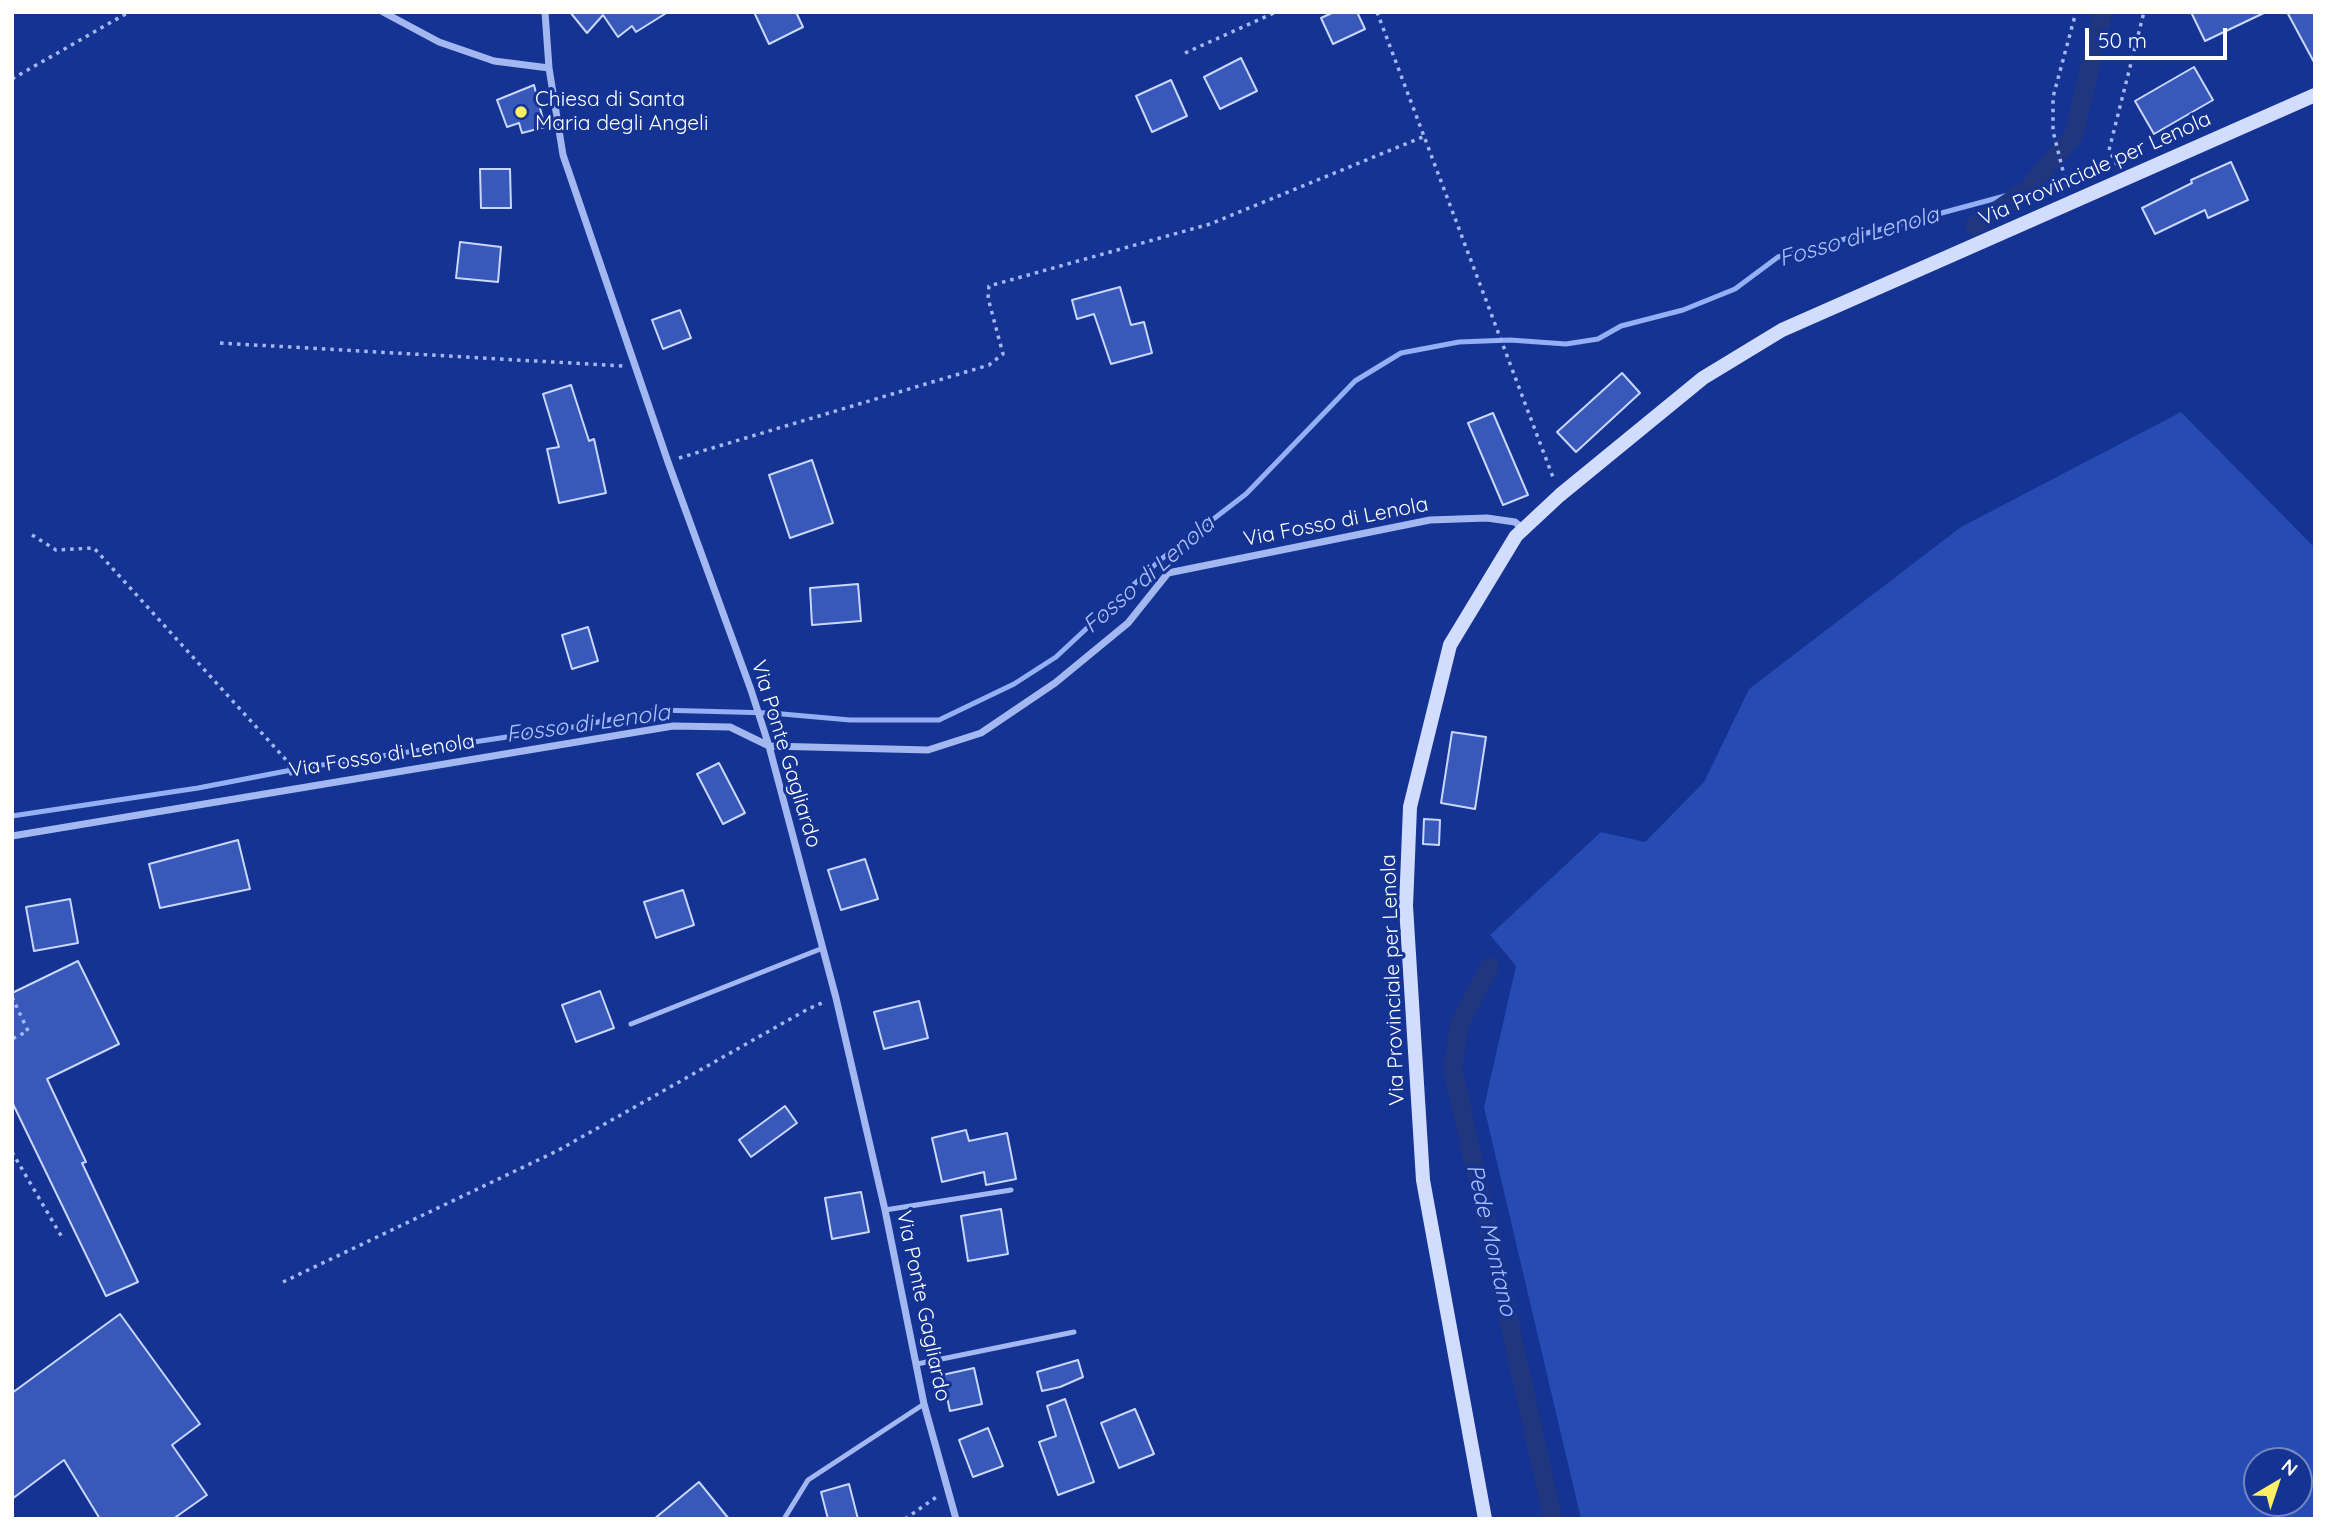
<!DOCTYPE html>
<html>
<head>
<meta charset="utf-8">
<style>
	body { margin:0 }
	#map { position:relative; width:2327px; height:1531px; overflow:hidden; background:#143393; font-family:Quicksand,sans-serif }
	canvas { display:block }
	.frame { position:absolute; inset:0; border:14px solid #fff; pointer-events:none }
	.north { position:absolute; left:2243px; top:1447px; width:70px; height:70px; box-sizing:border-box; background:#143393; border:2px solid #7285be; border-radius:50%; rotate:39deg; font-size:19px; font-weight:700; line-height:28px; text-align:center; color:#fff }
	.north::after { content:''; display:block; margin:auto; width:24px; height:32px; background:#fff063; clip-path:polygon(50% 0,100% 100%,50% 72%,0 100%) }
	.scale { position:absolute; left:2085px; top:28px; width:142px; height:32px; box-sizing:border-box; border:4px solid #fff; border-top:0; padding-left:9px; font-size:21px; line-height:24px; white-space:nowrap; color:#fff; -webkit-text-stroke:5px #143393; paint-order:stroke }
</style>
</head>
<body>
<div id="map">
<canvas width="2327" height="1531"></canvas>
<div class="frame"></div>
<div class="north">N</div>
<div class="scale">50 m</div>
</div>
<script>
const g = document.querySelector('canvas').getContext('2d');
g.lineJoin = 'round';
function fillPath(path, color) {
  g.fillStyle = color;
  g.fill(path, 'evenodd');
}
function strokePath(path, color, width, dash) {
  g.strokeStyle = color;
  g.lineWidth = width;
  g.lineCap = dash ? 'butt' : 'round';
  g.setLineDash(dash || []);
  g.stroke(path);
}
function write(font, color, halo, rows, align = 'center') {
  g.font = font + ' Quicksand,sans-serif';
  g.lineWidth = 6;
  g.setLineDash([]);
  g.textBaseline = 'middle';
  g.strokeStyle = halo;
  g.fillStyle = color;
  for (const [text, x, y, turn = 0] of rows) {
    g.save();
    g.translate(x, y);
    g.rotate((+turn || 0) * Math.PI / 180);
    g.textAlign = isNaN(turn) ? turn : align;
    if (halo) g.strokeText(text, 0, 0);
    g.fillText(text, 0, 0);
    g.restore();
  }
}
fillPath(new Path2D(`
	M 2181,412 L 2315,548 L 2315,1519 L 1581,1519 L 1484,1107 L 1516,966 L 1490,935 L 1601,832 L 1645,842 L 1704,782 L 1749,689 L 1961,527 ZM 2257,1461 L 2299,1461 L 2299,1503 L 2257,1503 Z`), '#264bb2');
strokePath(new Path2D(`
	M 12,816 L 198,788 L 302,768 L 573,727 L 658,710 L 771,713 L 850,720 L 939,720 L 1014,684 L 1056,657 L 1160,560 L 1246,494 L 1355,381 L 1401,353 L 1459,342 L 1510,340 L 1566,344 L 1598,339 L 1621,326 L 1683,310 L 1735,289 L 1778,257 L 2027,190`), '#95aff4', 5);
strokePath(new Path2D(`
	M 1974,226 L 2027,190 L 2074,135 L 2103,12
	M 1490,966 L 1459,1025 L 1453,1070 L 1553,1519`), '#203780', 19);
const building = new Path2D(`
	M 570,12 L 668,12 L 636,32 L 632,26 L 618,37 L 603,15 L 587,33 Z
	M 754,12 L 796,12 L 803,27 L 769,44 Z
	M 1334,12 L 1357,12 L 1365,29 L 1333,44 L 1321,18 Z
	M 2191,12 L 2266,12 L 2205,41 Z
	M 2287,12 L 2315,12 L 2315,64 Z
	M 1241,58 L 1257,91 L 1220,109 L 1204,77 Z
	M 2194,67 L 2213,100 L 2154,134 L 2135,101 Z
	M 1171,80 L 1187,116 L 1152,132 L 1136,96 Z
	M 534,85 L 545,127 L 522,133 L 519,123 L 507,127 L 497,100 Z
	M 2231,162 L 2248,200 L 2208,218 L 2205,210 L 2155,234 L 2142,208 L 2192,183 L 2191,180 Z
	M 480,169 L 510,169 L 511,208 L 481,208 Z
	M 460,242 L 501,247 L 498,282 L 456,278 Z
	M 1120,287 L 1131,325 L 1144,322 L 1152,353 L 1111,364 L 1094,314 L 1077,319 L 1072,300 Z
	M 680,310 L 691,338 L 663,349 L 652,320 Z
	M 1622,373 L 1640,393 L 1576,452 L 1557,432 Z
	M 571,385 L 589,441 L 594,439 L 606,493 L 559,503 L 547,449 L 559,447 L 543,394 Z
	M 1493,413 L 1528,495 L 1503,505 L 1468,423 Z
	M 812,460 L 833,523 L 790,538 L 769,475 Z
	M 858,584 L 861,621 L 812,625 L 810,588 Z
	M 588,627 L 598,661 L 572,669 L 562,635 Z
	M 1452,732 L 1486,737 L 1475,809 L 1441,803 Z
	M 719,763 L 745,813 L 723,824 L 697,774 Z
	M 1424,819 L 1440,820 L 1439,845 L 1423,844 Z
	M 238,840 L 250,889 L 160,908 L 149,864 Z
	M 865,859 L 878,899 L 841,910 L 828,870 Z
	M 683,890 L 694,925 L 656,938 L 644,902 Z
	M 70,899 L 78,943 L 34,951 L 26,907 Z
	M 78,961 L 119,1044 L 47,1079 L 86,1162 L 82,1163 L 138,1282 L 106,1296 L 12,1102 L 12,993 Z
	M 600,991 L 614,1028 L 576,1042 L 562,1005 Z
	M 919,1001 L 928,1038 L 884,1049 L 874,1012 Z
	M 785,1106 L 797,1123 L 751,1157 L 739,1140 Z
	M 966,1130 L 969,1141 L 1007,1133 L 1016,1179 L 986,1185 L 984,1172 L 942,1182 L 932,1138 Z
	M 861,1192 L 869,1232 L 832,1239 L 825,1198 Z
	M 1001,1209 L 1008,1254 L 968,1261 L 961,1216 Z
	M 120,1314 L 200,1424 L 172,1445 L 207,1495 L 173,1519 L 100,1519 L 64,1460 L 12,1499 L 12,1393 Z
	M 1078,1360 L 1083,1377 L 1060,1387 L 1042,1391 L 1037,1372 Z
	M 974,1368 L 982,1404 L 950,1411 L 942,1375 Z
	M 1065,1399 L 1094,1482 L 1058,1495 L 1039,1442 L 1056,1436 L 1047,1406 Z
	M 1135,1409 L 1154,1454 L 1119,1468 L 1101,1423 Z
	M 988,1428 L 1003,1466 L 973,1477 L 959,1440 Z
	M 699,1482 L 729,1519 L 654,1519 Z
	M 849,1484 L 858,1519 L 828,1519 L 821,1492 Z`);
fillPath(building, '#3859ba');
strokePath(building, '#cad7fc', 2);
strokePath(new Path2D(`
	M 1377,12 L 1554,480
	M 1185,53 L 1276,12
	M 12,79 L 129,12
	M 2117,165 L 2109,150 L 2144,12
	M 2067,187 L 2053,131 L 2053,97 L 2076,12
	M 220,343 L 623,366
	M 679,458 L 989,365 L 1003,354 L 988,298 L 989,286 L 1210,224 L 1425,136
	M 32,535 L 56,550 L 94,548 L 288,762 L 292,778
	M 12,997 L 28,1031 L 12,1039
	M 12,1152 L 63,1239
	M 283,1282 L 557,1151 L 808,1009 L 824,1002
	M 905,1519 L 938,1496`), '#a3b7f1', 3.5, [3.5, 5]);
strokePath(new Path2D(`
	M 631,1024 L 823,948
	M 885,1210 L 1011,1190
	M 917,1364 L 1074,1332
	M 784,1519 L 808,1480 L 924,1404`), '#a3b7f1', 5);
strokePath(new Path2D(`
	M 383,12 L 439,42 L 494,61 L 549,68
	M 545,12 L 549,68 L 563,155 L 668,462 L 751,690 L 769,746 L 836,998 L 885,1210 L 924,1404 L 956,1519
	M 12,836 L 673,726 L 730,727 L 769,746 L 928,750 L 981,733 L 1055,683 L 1128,623 L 1168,573 L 1430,520 L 1487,518 L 1515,522 L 1523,529`), '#a3b7f1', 7);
strokePath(new Path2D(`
	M 1485,1519 L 1423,1180 L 1406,906 L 1410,807 L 1450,645 L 1516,536 L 1560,495 L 1703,378 L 1782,330 L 2315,95`), '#d2dcfc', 14);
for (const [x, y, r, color] of [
	[521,112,7,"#fff063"]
]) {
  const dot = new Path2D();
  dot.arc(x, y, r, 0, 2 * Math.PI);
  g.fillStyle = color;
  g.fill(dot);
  strokePath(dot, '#143393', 2.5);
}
write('21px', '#fff', '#143393', [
	["Chiesa di Santa",535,100],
	["Maria degli Angeli",535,124]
], 'left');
write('21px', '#fff', '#143393', [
	["Via Provinciale per Lenola",2095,169,-24],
	["Via Fosso di Lenola",1336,522,-11],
	["Via Ponte Gagliardo",786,754,73],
	["Via Fosso di Lenola",382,756,-9],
	["Via Provinciale per Lenola",1393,980,-92],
	["Via Ponte Gagliardo",923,1306,78]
]);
write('italic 23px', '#afc2f8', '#143393', [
	["Fosso di Lenola",1859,237,-16],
	["Fosso di Lenola",1149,575,-41],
	["Fosso di Lenola",588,724,-8],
	["Pede Montano",1491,1240,77]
]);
</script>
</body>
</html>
